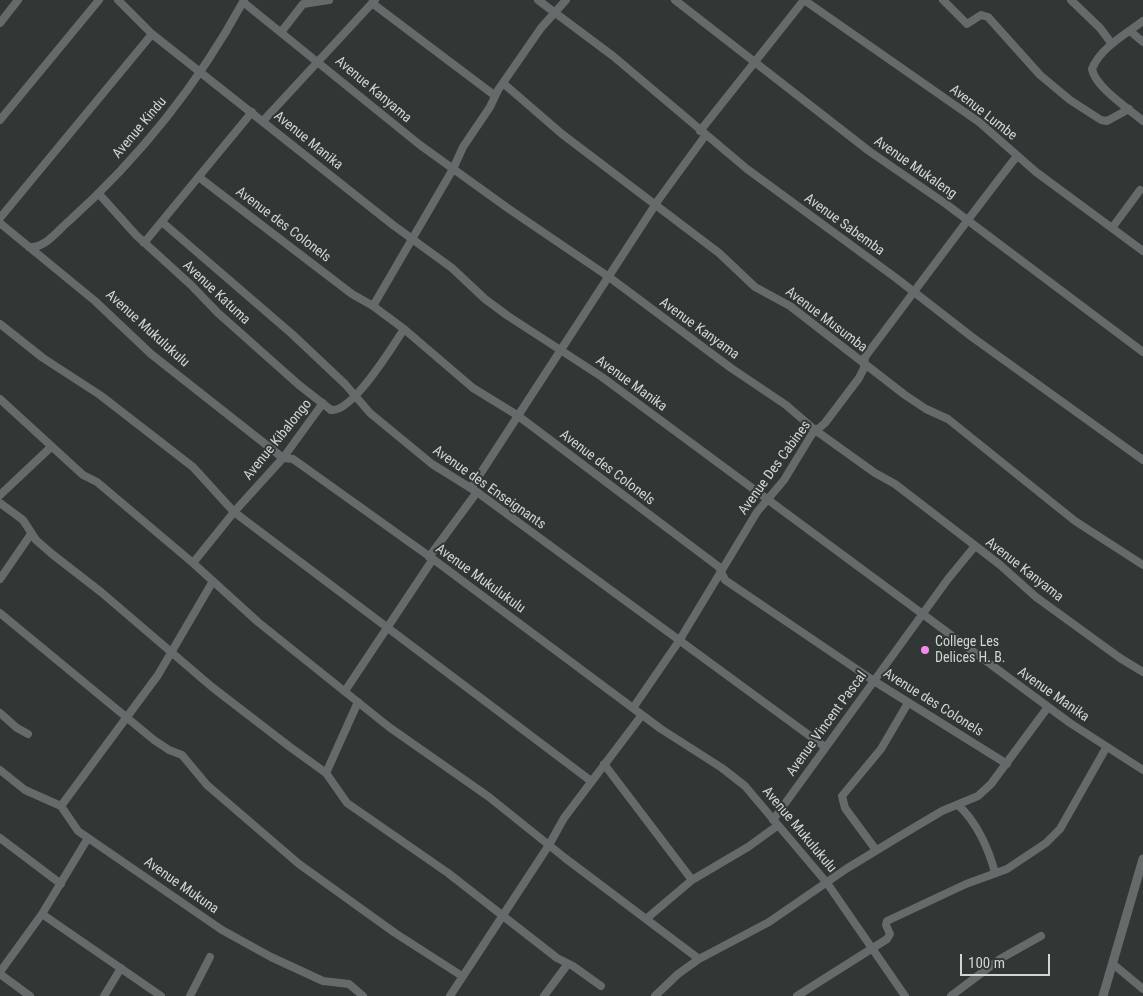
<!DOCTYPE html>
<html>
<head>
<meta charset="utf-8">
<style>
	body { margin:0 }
	#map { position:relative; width:1143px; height:996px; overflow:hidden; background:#303735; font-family:"Roboto Condensed",sans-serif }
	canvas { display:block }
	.scale { position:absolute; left:960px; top:954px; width:90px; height:22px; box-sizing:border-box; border:2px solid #d1d5d4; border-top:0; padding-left:6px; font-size:15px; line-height:18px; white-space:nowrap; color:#d1d5d4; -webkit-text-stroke:4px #303735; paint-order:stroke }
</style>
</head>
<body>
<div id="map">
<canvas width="1143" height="996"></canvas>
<div class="scale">100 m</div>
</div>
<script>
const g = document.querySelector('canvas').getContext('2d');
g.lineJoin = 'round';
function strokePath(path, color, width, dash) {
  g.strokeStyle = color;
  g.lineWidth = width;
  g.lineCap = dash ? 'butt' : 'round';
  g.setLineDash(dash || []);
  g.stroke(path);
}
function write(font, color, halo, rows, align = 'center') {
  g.font = font + ' "Roboto Condensed",sans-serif';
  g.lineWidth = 4;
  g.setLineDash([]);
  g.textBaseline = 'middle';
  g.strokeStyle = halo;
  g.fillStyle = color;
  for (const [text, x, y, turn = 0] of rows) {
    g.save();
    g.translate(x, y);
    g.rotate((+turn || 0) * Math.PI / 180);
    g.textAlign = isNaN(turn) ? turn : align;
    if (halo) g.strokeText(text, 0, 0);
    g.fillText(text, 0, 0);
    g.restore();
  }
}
strokePath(new Path2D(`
	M 118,0 L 152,34 L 393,225 L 452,268 L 485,299 L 508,316 L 602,377 L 1070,723 L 1143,770
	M 538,0 L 613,56 L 747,169 L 896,278 L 972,337 L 1143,460
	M 675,0 L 869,151 L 946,204 L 1143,352
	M 804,0 L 979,122 L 1036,172 L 1143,251
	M 943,0 L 967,24 L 981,15 L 988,17 L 1040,75 L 1070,100 L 1101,120 L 1107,121 L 1129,109
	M 1071,0 L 1100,28 L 1112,44
	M 243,2 L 420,145 L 509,209 L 609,277 L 731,368 L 786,405 L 815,430 L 875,473 L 895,484 L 999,564 L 1036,597 L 1120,658 L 1143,672
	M 372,3 L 494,95
	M 1143,21 C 1126,34 1100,48 1092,69 C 1095,87 1129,109 1143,121
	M 0,23 L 18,0
	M 282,31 L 303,4 L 329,0
	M 1130,31 L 1143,42
	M 503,83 L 562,134 L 719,253 L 755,287 L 790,306 L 905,395 L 926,409 L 948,419 L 1075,521 L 1143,565
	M 0,120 L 99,0
	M 263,121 L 375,0
	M 700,131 L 804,0
	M 200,178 L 352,294 L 373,306 L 404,329 L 473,388 L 517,415 L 719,567 L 725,580 L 874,681 L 1007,764
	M 99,194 L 136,235 L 191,285 L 218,313 L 299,385 L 331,410 C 352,413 393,346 404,329
	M 0,218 L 152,34
	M 162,222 L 292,334 L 345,384 L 370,413 L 432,464 L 477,492 L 825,747
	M 0,223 L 95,301 L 151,354 L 283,458 L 293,459 L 433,559 L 661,729 L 722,768 L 745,786 L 827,883 L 905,996
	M 1112,228 L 1140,190
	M 144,243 L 252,112
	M 29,247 C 46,248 57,231 69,221 C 139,158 199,83 244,0
	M 373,306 L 453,169 L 463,147 L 490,107 L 498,90 L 541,28 L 566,0
	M 0,324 L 43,358 L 100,395 L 193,467 L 234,512 L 591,781
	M 0,399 L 83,475 L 97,482 L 193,563 L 258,622 L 389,727 L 489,797 L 565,858 L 699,959
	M 471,488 L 659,199 L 705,136
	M 0,495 L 51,447
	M 0,503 L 23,520 L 36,540 L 52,554 L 101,592 L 212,687 L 290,747 L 326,773 L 347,803 L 448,873 L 557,958 L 573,966 L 601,986
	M 429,557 L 477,492
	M 193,563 L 234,512 L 283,458 L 323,403
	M 0,579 L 31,534
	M 0,613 L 154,740 L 169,750 L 182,755 L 207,785 L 299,864 L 395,933 L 462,976
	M 345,691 L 433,559
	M 633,708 L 679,641 L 757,512 L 784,480 L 812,434 L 825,423 L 859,378 L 864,368 L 865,357 C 916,290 965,222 1017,156
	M 0,713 L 17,728 L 28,734
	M 604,764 L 692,880
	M 0,770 L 25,790 L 61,806 L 78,831 L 222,930 L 271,957 L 323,981 L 349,984 L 363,996
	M 326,773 L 358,702
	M 958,805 C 976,821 989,849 995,873
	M 61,806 L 158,675 L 213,581
	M 773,820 L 948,579 L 975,546
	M 0,838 L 61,884
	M 876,850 L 845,808 L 842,796 L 881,749 L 908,703
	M 42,914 L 161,996
	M 646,919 L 692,880 L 748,847 L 777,826
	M 1113,964 L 1143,989
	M 0,972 L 42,914 L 88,838
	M 0,974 L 30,996
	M 104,996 L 121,968
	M 190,996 L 210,957
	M 450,996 L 549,845 L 564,818 L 642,715
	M 544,996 L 567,965
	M 655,996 L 678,974 L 699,959 L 769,922 L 846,869 L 900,836 L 942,811 L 978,796 L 991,784 L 1048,707
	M 797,996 L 887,939 L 890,934 L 886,925 L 887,921 L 966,884 L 1007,869 L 1046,843 L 1060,829 L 1106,748
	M 951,996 L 1000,959 L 1041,936`), '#676a6a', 8);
strokePath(new Path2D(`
	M 1103,996 L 1143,859`), '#676a6a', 9);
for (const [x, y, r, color] of [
	[925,650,5,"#f489f0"]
]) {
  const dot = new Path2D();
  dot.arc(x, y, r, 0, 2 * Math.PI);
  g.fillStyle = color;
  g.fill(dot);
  strokePath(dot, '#303735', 2);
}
write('14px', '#d1d5d4', '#303735', [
	["Avenue Kanyama",373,90,40],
	["Avenue Lumbe",983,113,38],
	["Avenue Kindu",140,128,-50],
	["Avenue Manika",308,141,39],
	["Avenue Mukaleng",915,168,35],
	["Avenue des Colonels",283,225,37],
	["Avenue Sabemba",844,225,36],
	["Avenue Katuma",216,293,43],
	["Avenue Musumba",826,320,37],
	["Avenue Mukulukulu",147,329,42],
	["Avenue Kanyama",699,329,36],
	["Avenue Manika",631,384,36],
	["Avenue Kibalongo",278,440,-51],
	["Avenue des Colonels",607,468,37],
	["Avenue Des Cabines",775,468,-54],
	["Avenue des Enseignants",489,488,35],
	["Avenue Kanyama",1024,570,38],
	["Avenue Mukulukulu",480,579,36],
	["Avenue Manika",1053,695,35],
	["Avenue des Colonels",933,703,32],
	["Avenue Vincent Pascal",827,724,-54],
	["Avenue Mukulukulu",799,830,50],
	["Avenue Mukuna",181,886,35]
]);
write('14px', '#d1d5d4', '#303735', [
	["College Les",935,642],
	["Delices H. B.",935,658]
], 'left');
</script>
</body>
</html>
